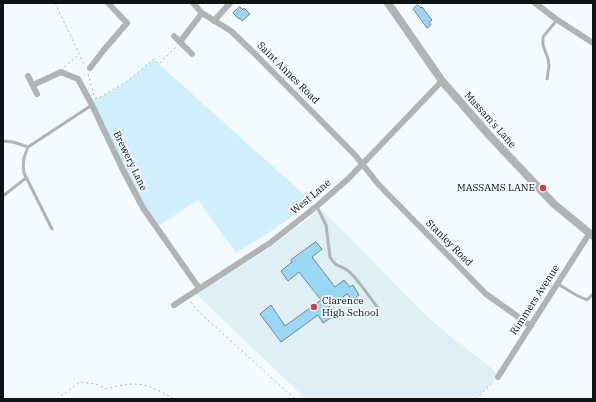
<!DOCTYPE html>
<html>
<head>
<meta charset="utf-8">
<style>
	body { margin:0 }
	#map { position:relative; width:596px; height:402px; overflow:hidden; background:#f3fbfe; font-family:"IBM Plex Serif",serif }
	canvas { display:block }
	.frame { position:absolute; inset:0; border:4px solid #101314; pointer-events:none }
</style>
</head>
<body>
<div id="map">
<canvas width="596" height="402"></canvas>
<div class="frame"></div>
</div>
<script>
const g = document.querySelector('canvas').getContext('2d');
g.lineJoin = 'round';
function fillPath(path, color) {
  g.fillStyle = color;
  g.fill(path, 'evenodd');
}
function strokePath(path, color, width, dash) {
  g.strokeStyle = color;
  g.lineWidth = width;
  g.lineCap = dash ? 'butt' : 'round';
  g.setLineDash(dash || []);
  g.stroke(path);
}
function write(font, color, halo, rows, align = 'center') {
  g.font = font + ' "IBM Plex Serif",serif';
  g.lineWidth = 3.5;
  g.setLineDash([]);
  g.textBaseline = 'middle';
  g.strokeStyle = halo;
  g.fillStyle = color;
  for (const [text, x, y, turn = 0] of rows) {
    g.save();
    g.translate(x, y);
    g.rotate((+turn || 0) * Math.PI / 180);
    g.textAlign = isNaN(turn) ? turn : align;
    if (halo) g.strokeText(text, 0, 0);
    g.fillText(text, 0, 0);
    g.restore();
  }
}
fillPath(new Path2D(`
	M 321,209 L 430,319 L 456,341 L 491,367 L 498,377 L 476,399 L 306,399 L 196,294 L 264,252 Z`), '#dfeff5');
fillPath(new Path2D(`
	M 154,59 L 159,64 L 311,201 L 285,222 L 236,253 L 198,200 L 155,228 L 92,105 L 94,98 L 99,98 L 125,83 Z`), '#d1eefc');
const building = new Path2D(`
	M 418,5 L 421,8 L 422,7 L 432,20 L 429,22 L 431,25 L 427,28 L 413,9 Z
	M 240,7 L 243,10 L 244,8 L 250,14 L 242,21 L 240,18 L 239,19 L 233,13 Z
	M 316,242 L 322,249 L 312,257 L 335,287 L 344,280 L 350,287 L 353,285 L 359,295 L 352,300 L 347,294 L 326,309 L 332,317 L 323,323 L 318,315 L 281,342 L 260,314 L 271,305 L 285,326 L 321,300 L 299,272 L 288,281 L 281,271 L 292,262 L 291,260 Z`);
fillPath(building, '#99d8f4');
strokePath(building, '#7d8387', 1);
strokePath(new Path2D(`
	M 55,3 L 85,66
	M 64,67 L 79,55
	M 88,74 L 94,96
	M 95,98 L 99,98 L 125,83 L 154,59 L 159,64 L 176,47
	M 191,302 L 198,311 L 295,399
	M 57,399 L 80,382 L 96,384 L 107,389 C 138,380 146,383 174,399
	M 476,399 L 494,381`), '#aab1b3', 1, [2, 3]);
strokePath(new Path2D(`
	M 547,79 L 549,66 L 548,59 L 543,45 L 543,37 L 557,20
	M 3,141 L 13,142 L 28,147
	M 3,196 L 26,178
	M 317,207 L 326,225 L 330,257 C 337,269 339,264 347,270 C 355,275 371,299 378,308
	M 52,229 L 24,173 C 22,163 24,156 28,147 L 92,105
	M 558,284 L 576,295 L 587,300 L 593,294`), '#b1b4b5', 3);
strokePath(new Path2D(`
	M 193,3 L 202,13 L 231,31 L 256,55 L 355,155 L 379,185 L 486,294 L 531,326
	M 535,3 L 556,19 L 593,43
	M 214,21 L 230,3
	M 174,36 L 192,54
	M 180,42 L 202,13
	M 90,68 L 103,51 L 127,23 L 108,3
	M 28,76 L 37,94
	M 33,85 L 61,72 L 78,79 L 92,105 L 122,168 L 143,208 L 199,288
	M 174,305 L 270,243 L 317,206 L 348,179 L 442,81
	M 498,377 L 589,234`), '#b1b4b5', 6);
strokePath(new Path2D(`
	M 388,3 L 442,81 L 489,135 L 554,204 L 593,236`), '#b1b4b5', 8);
for (const [x, y, r, color] of [
	[543,188,4,"#cc3c50"],
	[314,307,4,"#cc3c50"]
]) {
  const dot = new Path2D();
  dot.arc(x, y, r, 0, 2 * Math.PI);
  g.fillStyle = color;
  g.fill(dot);
  strokePath(dot, '#f3fbfe', 1.5);
}
write('10px', '#101314', '#f3fbfe', [
	["Saint Annes Road",288,73,45],
	["Massam's Lane",490,120,48],
	["Brewery Lane",130,161,64],
	["West Lane",311,197,-40],
	["Stanley Road",449,243,45],
	["Rimmers Avenue",535,300,-57]
]);
write('10px', '#101314', '#f3fbfe', [
	["MASSAMS LANE",535,188],
	["Clarence",322,301,"left"],
	["High School",322,313,"left"]
], 'right');
</script>
</body>
</html>
